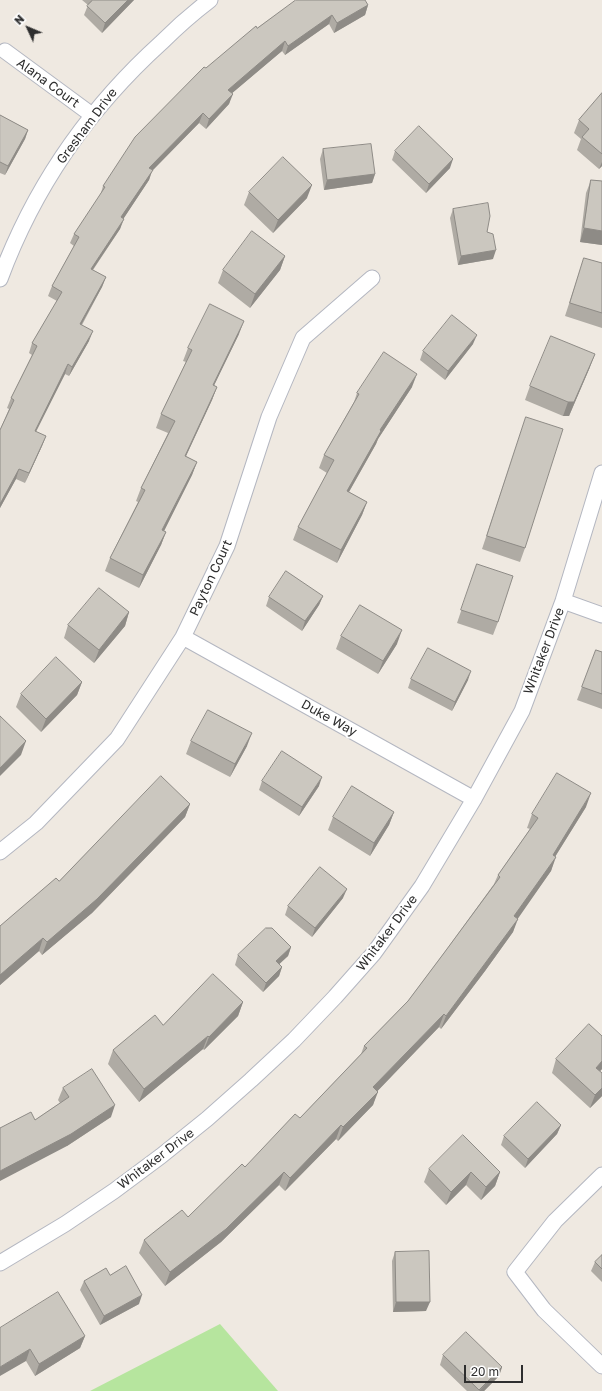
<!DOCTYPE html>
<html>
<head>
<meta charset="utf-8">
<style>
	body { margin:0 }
	#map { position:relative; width:602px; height:1391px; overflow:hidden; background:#efe9e1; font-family:"Golos Text",sans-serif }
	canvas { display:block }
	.north { position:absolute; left:8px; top:8px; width:40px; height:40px; -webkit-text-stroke:3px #fff; paint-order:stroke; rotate:314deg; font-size:11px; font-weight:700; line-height:16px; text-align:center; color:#2e2e2e }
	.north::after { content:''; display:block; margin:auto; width:14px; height:18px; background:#2e2e2e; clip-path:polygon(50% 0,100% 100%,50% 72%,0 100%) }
	.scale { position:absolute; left:464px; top:1365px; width:59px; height:18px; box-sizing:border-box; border:2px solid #2e2e2e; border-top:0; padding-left:5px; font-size:12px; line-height:14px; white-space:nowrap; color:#2e2e2e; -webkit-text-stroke:3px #fff; paint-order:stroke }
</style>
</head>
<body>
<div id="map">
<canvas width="602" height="1391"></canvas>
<div class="north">N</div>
<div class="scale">20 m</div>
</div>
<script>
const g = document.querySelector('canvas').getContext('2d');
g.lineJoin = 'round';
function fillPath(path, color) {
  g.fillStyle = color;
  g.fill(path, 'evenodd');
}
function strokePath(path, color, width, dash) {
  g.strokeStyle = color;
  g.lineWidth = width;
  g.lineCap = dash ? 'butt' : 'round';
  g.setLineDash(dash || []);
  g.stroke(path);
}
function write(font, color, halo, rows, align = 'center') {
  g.font = font + ' "Golos Text",sans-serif';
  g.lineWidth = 4;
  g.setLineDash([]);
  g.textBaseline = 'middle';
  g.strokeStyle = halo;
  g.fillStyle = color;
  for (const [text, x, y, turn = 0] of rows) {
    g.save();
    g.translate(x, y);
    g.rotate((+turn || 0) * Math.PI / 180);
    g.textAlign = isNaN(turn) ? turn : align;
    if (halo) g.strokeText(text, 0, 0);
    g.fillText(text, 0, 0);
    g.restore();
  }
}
fillPath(new Path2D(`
	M 220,1324 L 278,1391 L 90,1391 Z`), '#b6e59e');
const minor = new Path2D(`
	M 5,51 L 92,115
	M 0,279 C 34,187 90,107 162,42 C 177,27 193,13 210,0
	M 563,601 L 602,615
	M 183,637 L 474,799
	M 0,852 L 36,823 L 117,739 L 183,637 L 227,546 L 269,417 L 303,338 L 372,278
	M 602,1175 L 555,1221 L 515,1272 L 544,1310 L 602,1366
	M 0,1263 L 65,1224 L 114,1191 L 161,1156 L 207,1119 L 251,1080 L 294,1040 L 335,997 L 374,953 L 422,886 L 474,799 L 522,711 L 563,601 L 602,473`);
strokePath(minor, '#b4b7c1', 17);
strokePath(minor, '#fff', 15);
fillPath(new Path2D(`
	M 82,0 L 134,0 L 102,33 L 84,15 L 88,5 Z
	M 368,5 L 365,15 L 334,33 L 329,24 L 285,55 L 282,51 L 232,93 L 229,104 L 206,129 L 199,123 L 152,171 L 149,180 L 123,219 L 120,229 L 93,270 L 106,277 L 102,287 L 82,325 L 89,341 L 69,376 L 65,374 L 36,432 L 46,436 L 42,446 L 25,483 L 16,479 L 0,508 L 0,430 L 9,409 L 7,408 L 11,398 L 32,355 L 29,353 L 32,343 L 57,301 L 48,296 L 52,286 L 74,246 L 70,243 L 74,234 L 100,196 L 103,186 L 206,68 L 257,28 Z
	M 602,93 L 602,166 L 599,169 L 577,150 L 581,139 L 574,133 L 579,120 Z
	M 0,115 L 28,130 L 25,139 L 5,175 L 0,173 Z
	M 323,149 L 375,174 L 372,183 L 324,190 L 320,159 Z
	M 395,151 L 450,168 L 426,193 L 392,160 Z
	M 591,180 L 602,181 L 602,245 L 580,242 L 586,193 Z
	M 249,192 L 307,198 L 273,233 L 244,205 Z
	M 453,209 L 487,232 L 493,259 L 458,265 L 450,218 Z
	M 285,256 L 280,270 L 250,308 L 218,283 L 223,270 Z
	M 584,258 L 602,263 L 602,328 L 565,316 Z
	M 239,334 L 214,385 L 217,387 L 212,400 L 186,456 L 197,462 L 192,475 L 164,531 L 166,532 L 161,545 L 139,588 L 105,571 L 110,558 L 138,502 L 136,501 L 141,488 L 168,433 L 156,428 L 161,414 L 186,362 L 183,361 L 188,348 Z
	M 473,344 L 445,380 L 420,360 L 423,351 Z
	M 590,367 L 569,416 L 563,416 L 525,400 L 530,386 Z
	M 412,387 L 378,439 L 376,444 L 349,492 L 367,502 L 362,515 L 337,563 L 293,540 L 298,527 L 327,473 L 319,468 L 324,455 L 354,402 L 357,393 Z
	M 526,417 L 525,548 L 520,562 L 482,549 Z
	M 477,564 L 498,622 L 493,635 L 457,623 Z
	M 323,596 L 319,605 L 302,631 L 266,606 L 269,597 Z
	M 129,612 L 125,626 L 94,663 L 64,638 L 68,625 Z
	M 341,636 L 397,644 L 378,674 L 336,649 Z
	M 596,650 L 602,652 L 602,709 L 577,700 Z
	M 411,679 L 468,680 L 452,711 L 408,688 Z
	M 82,682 L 77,695 L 41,732 L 16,707 L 21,694 Z
	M 191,741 L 247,746 L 230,777 L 186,754 Z
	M 262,781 L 319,786 L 299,816 L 259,790 Z
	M 190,804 L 185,817 L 92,913 L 42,955 L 39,951 L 0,985 L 0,926 L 59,881 Z
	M 586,807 L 555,857 L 551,871 L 517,918 L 513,932 L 485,971 L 441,1029 L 439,1027 L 377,1091 L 373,1105 L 338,1141 L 336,1139 L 285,1191 L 279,1185 L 221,1242 L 165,1286 L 139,1253 L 144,1240 L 188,1217 L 300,1118 L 361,1054 L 364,1046 L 408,1001 L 444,953 L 494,884 L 498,875 L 530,829 L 527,828 L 532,814 Z
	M 394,812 L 389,825 L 370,856 L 328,830 L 333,817 Z
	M 343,898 L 312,937 L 285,915 L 288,906 Z
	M 291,947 L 288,956 L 279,964 L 282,967 L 279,976 L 263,992 L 235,965 L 238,955 Z
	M 243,1002 L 238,1016 L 204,1050 L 203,1049 L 139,1102 L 108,1064 L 113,1050 L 163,1025 Z
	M 602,1036 L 602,1069 L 600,1071 L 602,1073 L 602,1096 L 590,1108 L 552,1073 L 556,1059 Z
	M 63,1088 L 111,1117 L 67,1146 L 35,1120 L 60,1103 L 58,1100 Z
	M 561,1125 L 557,1134 L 525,1168 L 501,1145 L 504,1136 Z
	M 429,1169 L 500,1172 L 495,1186 L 481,1200 L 466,1185 L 446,1205 L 424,1182 Z
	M 395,1252 L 426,1311 L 393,1312 L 392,1261 Z
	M 602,1255 L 602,1282 L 591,1271 L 595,1262 Z
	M 110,1275 L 139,1304 L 100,1325 L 80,1290 L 84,1281 Z
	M 0,1328 L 85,1336 L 80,1348 L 35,1376 L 26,1361 Z
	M 443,1355 L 502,1367 L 499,1376 L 484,1391 L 467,1391 L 440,1365 Z`), '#afaba4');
fillPath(new Path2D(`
	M 128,0 L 134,0 L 102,33 L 105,23 Z
	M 368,5 L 365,15 L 334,33 L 337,23 Z
	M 332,15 L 329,24 L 285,55 L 288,46 Z
	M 285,41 L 282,51 L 224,100 L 228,90 Z
	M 233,94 L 229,104 L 206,129 L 209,119 Z
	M 203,113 L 199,123 L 152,171 L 149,180 L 118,227 L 121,217 L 149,168 Z
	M 28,130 L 25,139 L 5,175 L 8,166 Z
	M 453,159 L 450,168 L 426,193 L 429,184 Z
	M 602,162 L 602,166 L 599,169 Z
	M 375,174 L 372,183 L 324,190 L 327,180 Z
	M 312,185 L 307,198 L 273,233 L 278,220 Z
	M 124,219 L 120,229 L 87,278 L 91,269 Z
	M 584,228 L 602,231 L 602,245 L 580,242 Z
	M 496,250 L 493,259 L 458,265 L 461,256 Z
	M 285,256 L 280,270 L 250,308 L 255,294 Z
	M 106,277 L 102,287 L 76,334 L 80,324 Z
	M 244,321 L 239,334 L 208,398 L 213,385 Z
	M 93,331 L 89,341 L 69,376 L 72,367 Z
	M 477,335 L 473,344 L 445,380 L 448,371 Z
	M 595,354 L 590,367 L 569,416 L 563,416 L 568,402 Z
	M 68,364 L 65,374 L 31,441 L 35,431 Z
	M 417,374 L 412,387 L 378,439 L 376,444 L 342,504 L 347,491 L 380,430 Z
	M 217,387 L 212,400 L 180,469 L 185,456 Z
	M 46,436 L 42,446 L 25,483 L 29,473 Z
	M 197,462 L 192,475 L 158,543 L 162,530 Z
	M 19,469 L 16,479 L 0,508 L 0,504 Z
	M 367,502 L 362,515 L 337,563 L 341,550 Z
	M 166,532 L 161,545 L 139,588 L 143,575 Z
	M 323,596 L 319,605 L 302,631 L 305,621 Z
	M 129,612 L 125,626 L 94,663 L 99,650 Z
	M 402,630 L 397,644 L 378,674 L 383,661 Z
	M 471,671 L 468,680 L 452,711 L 455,702 Z
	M 82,682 L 77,695 L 41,732 L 46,719 Z
	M 252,733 L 247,746 L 230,777 L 235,764 Z
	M 26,741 L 21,755 L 0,776 L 0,768 Z
	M 322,777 L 319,786 L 299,816 L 302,807 Z
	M 591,793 L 586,807 L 548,868 L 553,855 Z
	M 190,804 L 185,817 L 92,913 L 42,955 L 47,942 Z
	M 394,812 L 389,825 L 370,856 L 374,843 Z
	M 556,857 L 551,871 L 510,930 L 514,916 Z
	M 347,889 L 343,898 L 312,937 L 315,928 Z
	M 518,919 L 513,932 L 485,971 L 441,1029 L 446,1016 Z
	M 43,938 L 39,951 L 0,985 L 0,975 Z
	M 291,947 L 288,956 L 273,970 L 276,961 Z
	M 282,967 L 279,976 L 263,992 L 266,983 Z
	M 243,1002 L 238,1016 L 204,1050 L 209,1037 Z
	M 444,1014 L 439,1027 L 368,1101 L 373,1087 Z
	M 208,1036 L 203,1049 L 139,1102 L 144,1089 Z
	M 602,1061 L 602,1069 L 591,1081 L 596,1068 Z
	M 602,1088 L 602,1096 L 590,1108 L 595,1095 Z
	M 378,1092 L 373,1105 L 338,1141 L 343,1127 Z
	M 115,1105 L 111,1117 L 67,1146 L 0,1181 L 0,1171 Z
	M 341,1125 L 336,1139 L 285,1191 L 290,1178 Z
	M 561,1125 L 557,1134 L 525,1168 L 528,1159 Z
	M 284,1172 L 279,1185 L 221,1242 L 165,1286 L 170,1272 Z
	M 471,1172 L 466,1185 L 446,1205 L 451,1192 Z
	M 500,1172 L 495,1186 L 481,1200 L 486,1187 Z
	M 142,1295 L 139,1304 L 100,1325 L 104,1316 Z
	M 396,1302 L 430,1302 L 426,1311 L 393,1312 Z
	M 85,1336 L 80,1348 L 35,1376 L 39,1364 Z
	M 30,1349 L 26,1361 L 0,1376 L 0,1367 Z
	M 502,1367 L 499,1376 L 484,1391 L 479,1391 Z`), '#8e8b86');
const building = new Path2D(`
	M 93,0 L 128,0 L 105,23 L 87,6 Z
	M 296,0 L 365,0 L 368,5 L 337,23 L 332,15 L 288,46 L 285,41 L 228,90 L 233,94 L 209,119 L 203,113 L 149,168 L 153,170 L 121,217 L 124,219 L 91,269 L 106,277 L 80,324 L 93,331 L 72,367 L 68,364 L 35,431 L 46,436 L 29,473 L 19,469 L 0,504 L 0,430 L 14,400 L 11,398 L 37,346 L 32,343 L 62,292 L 52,286 L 79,237 L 74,234 L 105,187 L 103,186 L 135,137 L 204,67 L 206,68 L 256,26 L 257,28 Z
	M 602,93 L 602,154 L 582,137 L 589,129 L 579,120 Z
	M 0,115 L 28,130 L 8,166 L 0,162 Z
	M 419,126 L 453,159 L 429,184 L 395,151 Z
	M 371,144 L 375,174 L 327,180 L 323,149 Z
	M 283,157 L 312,185 L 278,220 L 249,192 Z
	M 591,180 L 602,181 L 602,231 L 584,228 Z
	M 488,203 L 490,216 L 487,232 L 493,234 L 496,250 L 461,256 L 453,209 Z
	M 252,231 L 285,256 L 255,294 L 223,270 Z
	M 584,258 L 602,263 L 602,313 L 570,303 Z
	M 210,304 L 244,321 L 213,385 L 217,387 L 185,456 L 197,462 L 162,530 L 166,532 L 143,575 L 110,558 L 145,490 L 141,488 L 175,421 L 161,414 L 192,350 L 188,348 Z
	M 452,315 L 477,335 L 448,371 L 423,351 Z
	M 551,336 L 595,354 L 574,402 L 568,402 L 530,386 Z
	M 384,352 L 417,374 L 380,430 L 381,431 L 347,491 L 367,502 L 341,550 L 298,527 L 334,460 L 324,455 L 359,394 L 357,393 Z
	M 526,417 L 563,429 L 525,548 L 487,536 Z
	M 477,564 L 513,576 L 498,622 L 461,610 Z
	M 286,571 L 323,596 L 305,621 L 269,597 Z
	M 99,588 L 129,612 L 99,650 L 68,625 Z
	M 360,605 L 402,630 L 383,661 L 341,636 Z
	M 428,648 L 471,671 L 455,702 L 411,679 Z
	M 596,650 L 602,652 L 602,694 L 582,687 Z
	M 56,657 L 82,682 L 46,719 L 21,694 Z
	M 208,710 L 252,733 L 235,764 L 191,741 Z
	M 0,716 L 26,741 L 0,768 Z
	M 282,751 L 322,777 L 302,807 L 262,781 Z
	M 557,773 L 591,793 L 553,855 L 556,857 L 514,916 L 518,919 L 489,958 L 446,1016 L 444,1014 L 373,1087 L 378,1092 L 343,1127 L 341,1125 L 290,1178 L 284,1172 L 226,1229 L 170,1272 L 144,1240 L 182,1210 L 188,1217 L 242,1164 L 245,1167 L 295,1114 L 300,1118 L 367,1048 L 364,1046 L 408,1001 L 444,953 L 500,877 L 498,875 L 538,818 L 532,814 Z
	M 161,776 L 190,804 L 97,899 L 47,942 L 43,938 L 0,975 L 0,926 L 56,878 L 59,881 Z
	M 352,786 L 394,812 L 374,843 L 333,817 Z
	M 320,867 L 347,889 L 315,928 L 288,906 Z
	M 266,928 L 272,928 L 291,947 L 276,961 L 282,967 L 266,983 L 238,955 Z
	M 213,974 L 243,1002 L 209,1037 L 208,1036 L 144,1089 L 113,1050 L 155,1015 L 163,1025 Z
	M 589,1024 L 602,1036 L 602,1061 L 596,1068 L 602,1073 L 602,1088 L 595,1095 L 556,1059 Z
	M 92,1069 L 115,1105 L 71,1134 L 0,1171 L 0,1128 L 31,1112 L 35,1120 L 69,1097 L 63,1088 Z
	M 537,1102 L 561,1125 L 528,1159 L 504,1136 Z
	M 463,1135 L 500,1172 L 486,1187 L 471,1172 L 451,1192 L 429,1169 Z
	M 429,1251 L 430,1302 L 396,1302 L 395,1252 Z
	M 602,1255 L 602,1269 L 595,1262 Z
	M 126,1266 L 142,1295 L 104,1316 L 84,1281 L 106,1268 L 110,1275 Z
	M 58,1292 L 85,1336 L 39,1364 L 30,1349 L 0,1367 L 0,1328 Z
	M 466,1332 L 502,1367 L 479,1390 L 443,1355 Z`);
fillPath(building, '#cbc7bf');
strokePath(building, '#8e8b86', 1);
write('13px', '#2e2e2e', '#fff', [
	["Alana Court",48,83,36],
	["Gresham Drive",87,126,-53],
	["Payton Court",211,578,-65],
	["Whitaker Drive",544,651,-69],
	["Duke Way",329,718,29],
	["Whitaker Drive",387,933,-53],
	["Whitaker Drive",156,1159,-37]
]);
</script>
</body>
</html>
